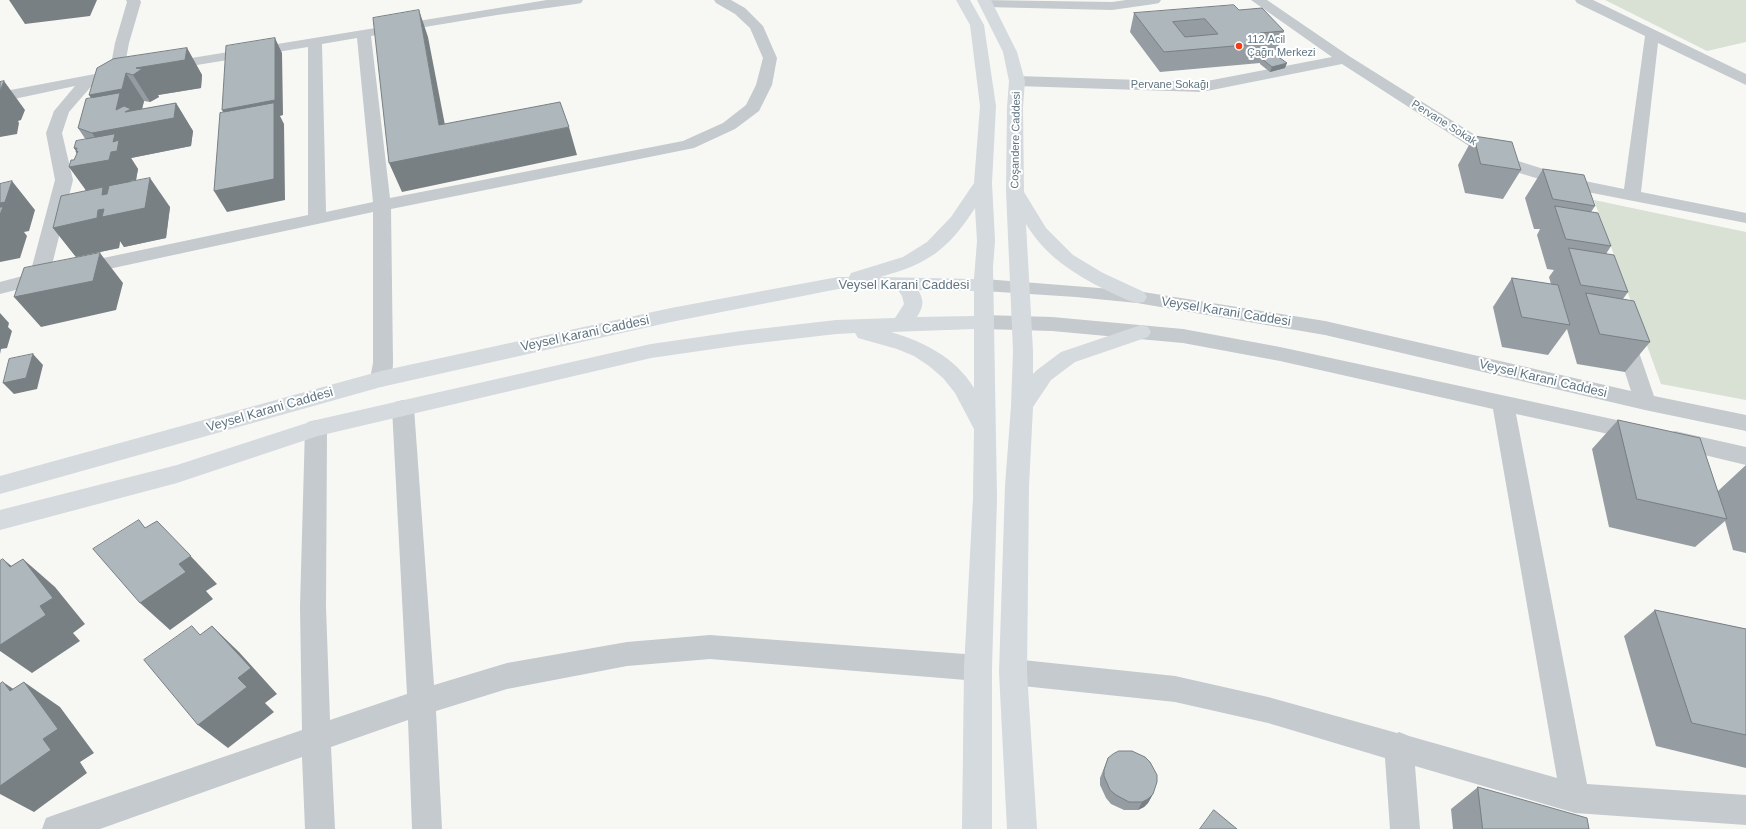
<!DOCTYPE html>
<html>
<head>
<meta charset="utf-8">
<style>
	body { margin:0 }
	canvas { display:block; background:#f7f7f4 }
</style>
</head>
<body>
<canvas width="1746" height="829"></canvas>
<script>
const g = document.querySelector('canvas').getContext('2d');
g.lineJoin = 'round';
function fillPath(path, color) {
  g.fillStyle = color;
  g.fill(path, 'evenodd');
}
function strokePath(path, color, width, dash) {
  g.strokeStyle = color;
  g.lineWidth = width;
  g.lineCap = dash ? 'butt' : 'round';
  g.setLineDash(dash || []);
  g.stroke(path);
}
function write(font, color, halo, rows, align = 'center') {
  g.font = font + ' Helvetica,sans-serif';
  g.lineWidth = 4;
  g.setLineDash([]);
  g.textBaseline = 'middle';
  g.strokeStyle = halo;
  g.fillStyle = color;
  for (const [text, x, y, turn = 0] of rows) {
    g.save();
    g.translate(x, y);
    g.rotate((+turn || 0) * Math.PI / 180);
    g.textAlign = isNaN(turn) ? turn : align;
    if (halo) g.strokeText(text, 0, 0);
    g.fillText(text, 0, 0);
    g.restore();
  }
}
fillPath(new Path2D(`
	M 1605,0 L 1746,0 L 1746,42 L 1707,51 Z
	M 1594,200 L 1746,232 L 1746,400 L 1661,384 Z`), '#d9e0d4');
fillPath(new Path2D(`
	M 126,0 L 140,0 L 141,2 L 129,43 L 123,75 L 121,78 L 116,79 L 111,78 L 109,75 L 115,43 L 127,2 Z
	M 547,0 L 583,0 L 581,3 L 576,4 L 497,15 L 371,36 L 390,198 L 683,141 L 723,123 L 746,105 L 756,85 L 763,58 L 750,28 L 735,14 L 716,3 L 714,0 L 731,0 L 745,8 L 763,26 L 777,58 L 772,85 L 759,111 L 735,129 L 694,148 L 391,209 L 393,363 L 392,379 L 389,384 L 381,387 L 373,384 L 370,379 L 373,363 L 373,212 L 39,284 L 0,294 L 0,282 L 30,274 L 55,180 L 46,133 L 54,111 L 75,86 L 0,102 L 0,92 L 95,74 L 100,75 L 102,78 L 100,81 L 95,82 L 69,112 L 62,133 L 73,180 L 51,269 L 308,215 L 308,47 L 166,70 L 161,69 L 159,66 L 161,63 ZM 357,38 L 373,202 L 326,212 L 322,44 Z
	M 981,0 L 1112,2 L 1126,0 L 1161,0 L 1159,3 L 1154,4 L 1112,10 L 986,7 L 981,6 L 979,3 Z
	M 1251,0 L 1267,0 L 1349,56 L 1515,160 L 1575,179 L 1624,189 L 1645,36 L 1577,3 L 1575,0 L 1593,0 L 1746,74 L 1746,85 L 1658,43 L 1641,192 L 1746,213 L 1746,223 L 1572,189 L 1503,168 L 1342,64 L 1202,92 L 1017,86 L 1012,84 L 1009,81 L 1012,78 L 1017,76 L 1202,82 L 1332,57 Z
	M 984,279 L 1137,291 L 1325,321 L 1631,391 L 1613,335 L 1616,330 L 1623,328 L 1630,330 L 1633,335 L 1654,396 L 1746,415 L 1746,431 L 1645,410 L 1325,335 L 1137,303 L 1076,297 L 984,291 L 977,289 L 974,285 L 977,281 Z
	M 984,315 L 1052,317 L 1183,329 L 1280,347 L 1649,427 L 1652,433 L 1649,439 L 1641,441 L 1516,414 L 1587,784 L 1746,795 L 1746,825 L 1575,813 L 1415,766 L 1420,829 L 1390,829 L 1385,758 L 1268,723 L 1175,702 L 1013,685 L 1003,681 L 999,672 L 1003,663 L 1013,659 L 1175,676 L 1268,697 L 1397,733 L 1399,732 L 1409,736 L 1557,778 L 1493,409 L 1280,361 L 1183,343 L 1052,331 L 984,329 L 977,327 L 974,322 L 977,317 Z
	M 403,400 L 411,402 L 414,408 L 434,685 L 507,663 L 627,642 L 710,635 L 978,655 L 988,659 L 992,668 L 988,677 L 978,681 L 710,659 L 627,666 L 507,689 L 436,711 L 442,829 L 412,829 L 408,720 L 331,747 L 335,829 L 305,829 L 302,757 L 100,829 L 42,829 L 46,818 L 57,814 L 302,730 L 300,607 L 305,428 L 308,422 L 316,420 L 324,422 L 327,428 L 326,607 L 330,720 L 407,694 L 392,408 L 395,402 Z
	M 1675,431 L 1746,447 L 1746,465 L 1667,446 L 1664,440 L 1667,434 Z`), '#c4cacd');
fillPath(new Path2D(`
	M 956,0 L 970,0 L 984,25 L 996,106 L 992,183 L 995,241 L 993,267 L 997,498 L 992,668 L 992,829 L 962,829 L 964,668 L 973,498 L 974,429 L 955,393 L 943,378 L 929,366 L 914,356 L 897,349 L 858,338 L 855,333 L 836,334 L 741,345 L 651,358 L 318,436 L 177,483 L 0,530 L 0,510 L 177,465 L 316,420 L 651,344 L 741,331 L 836,320 L 895,318 L 904,304 L 902,296 L 898,290 L 838,289 L 671,322 L 381,387 L 0,494 L 0,476 L 381,371 L 671,308 L 838,277 L 849,277 L 851,273 L 903,257 L 927,242 L 951,217 L 974,183 L 980,106 L 970,25 ZM 975,208 L 977,241 L 974,279 L 880,277 C 928,264 948,250 975,208 ZM 918,290 L 974,291 L 974,316 L 917,317 C 923,307 925,301 918,290 ZM 974,329 L 974,388 C 955,357 924,342 891,332 Z
	M 977,0 L 991,0 L 1017,52 L 1025,81 L 1023,107 L 1024,192 L 1046,228 L 1073,255 L 1103,273 L 1144,292 L 1147,297 L 1144,302 L 1137,303 C 1126,300 1116,295 1106,290 C 1074,274 1045,256 1026,224 L 1033,351 L 1033,374 L 1037,370 L 1061,352 L 1141,325 L 1148,327 L 1151,332 L 1148,337 L 1075,362 L 1051,380 L 1033,407 L 1029,486 L 1027,672 L 1037,829 L 1007,829 L 999,672 L 1005,486 L 1011,406 L 1013,351 L 1006,191 L 1007,107 L 1009,81 L 1003,52 Z`), '#d5dade');
fillPath(new Path2D(`
	M 1239,10 L 1284,31 L 1277,50 L 1267,51 L 1264,59 L 1285,68 L 1270,72 L 1260,64 L 1260,63 L 1160,72 L 1130,32 L 1134,13 Z
	M 187,48 L 202,75 L 201,88 L 158,95 L 159,97 L 150,102 L 144,101 L 142,109 L 176,103 L 193,131 L 191,146 L 131,158 L 138,169 L 136,180 L 130,181 L 130,182 L 170,207 L 166,238 L 124,247 L 120,241 L 119,248 L 76,257 L 53,228 L 86,191 L 74,160 L 77,154 L 76,152 L 76,151 L 74,148 L 86,140 L 78,128 L 92,98 L 97,68 Z
	M 1474,136 L 1521,170 L 1503,199 L 1465,193 L 1458,165 Z
	M 1543,169 L 1595,206 L 1591,212 L 1611,246 L 1606,254 L 1628,292 L 1623,299 L 1650,342 L 1625,372 L 1577,364 L 1567,329 L 1548,355 L 1502,347 L 1493,307 L 1512,278 L 1551,284 L 1549,277 L 1554,270 L 1547,269 L 1537,235 L 1540,229 L 1534,229 L 1525,198 Z
	M 1618,420 L 1718,491 L 1746,465 L 1746,553 L 1733,550 L 1725,521 L 1695,547 L 1609,527 L 1592,449 Z
	M 1655,610 L 1746,629 L 1746,768 L 1656,746 L 1624,636 Z
	M 1108,758 L 1153,794 L 1148,803 L 1144,807 L 1138,810 L 1124,810 L 1111,804 L 1106,798 L 1100,785 L 1100,778 Z
	M 1478,787 L 1589,829 L 1453,829 L 1451,809 Z`), '#959da2');
fillPath(new Path2D(`
	M 9,0 L 97,0 L 90,16 L 25,24 Z
	M 419,10 L 428,37 L 450,151 L 569,127 L 577,155 L 402,192 L 389,163 L 439,125 Z
	M 275,38 L 282,53 L 283,115 L 280,116 L 284,124 L 285,200 L 227,212 L 214,191 L 231,125 L 222,110 Z
	M 187,48 L 202,75 L 201,88 L 158,95 L 159,97 L 150,102 L 133,75 L 136,68 Z
	M 1287,63 L 1285,68 L 1270,72 L 1272,67 Z
	M 126,73 L 144,101 L 140,117 L 176,103 L 193,131 L 191,146 L 131,158 L 138,169 L 136,180 L 130,181 L 129,189 L 107,193 L 122,213 L 150,178 L 170,207 L 166,238 L 124,247 L 120,241 L 119,248 L 76,257 L 53,228 L 98,210 L 104,209 L 116,214 L 90,196 L 69,167 L 85,164 L 76,152 L 77,152 L 74,148 L 77,148 L 109,157 L 92,133 L 108,123 L 89,95 Z
	M 4,81 L 25,110 L 21,120 L 18,121 L 19,123 L 17,134 L 0,137 L 0,91 Z
	M 12,181 L 35,210 L 29,231 L 24,232 L 27,236 L 20,258 L 0,262 L 0,203 Z
	M 100,253 L 123,283 L 116,310 L 41,327 L 14,297 Z
	M 0,313 L 9,323 L 8,327 L 12,331 L 7,348 L 1,349 L 0,354 Z
	M 33,354 L 43,365 L 37,389 L 14,394 L 3,383 Z
	M 184,549 L 217,584 L 206,591 L 213,599 L 170,630 L 140,603 L 179,564 Z
	M 3,559 L 37,587 L 10,567 Z
	M 23,559 L 55,587 L 85,624 L 73,633 L 80,641 L 32,673 L 0,651 L 0,645 L 40,606 Z
	M 212,626 L 239,652 L 277,694 L 265,703 L 274,712 L 228,748 L 198,725 Z
	M 3,682 L 40,707 L 10,691 Z
	M 24,682 L 60,707 L 94,753 L 80,762 L 87,773 L 34,812 L 0,794 L 0,786 L 43,739 Z
	M 1153,794 L 1148,803 L 1144,807 L 1138,810 L 1142,802 Z`), '#798084');
const building = new Path2D(`
	M 1234,5 L 1239,10 L 1262,8 L 1284,31 L 1260,33 L 1269,43 L 1164,52 L 1134,13 ZM 1205,19 L 1218,34 L 1185,37 L 1173,22 Z
	M 419,10 L 439,125 L 560,102 L 569,127 L 389,163 L 373,18 Z
	M 275,38 L 275,100 L 222,110 L 226,46 Z
	M 187,48 L 185,60 L 136,68 L 142,69 L 133,75 L 126,73 L 122,89 L 89,95 L 97,68 L 113,59 Z
	M 1277,56 L 1287,63 L 1272,67 L 1262,59 Z
	M 4,81 L 0,91 L 0,82 Z
	M 120,93 L 116,110 L 124,106 L 131,109 L 125,112 L 176,103 L 174,118 L 92,133 L 78,128 L 86,99 Z
	M 274,103 L 274,179 L 214,191 L 220,113 Z
	M 115,134 L 113,142 L 119,140 L 117,151 L 111,152 L 109,160 L 69,167 L 71,160 L 74,160 L 78,151 L 76,152 L 77,148 L 74,148 L 76,141 Z
	M 1474,136 L 1512,142 L 1521,170 L 1481,164 Z
	M 1543,169 L 1584,175 L 1595,206 L 1553,199 Z
	M 150,178 L 145,208 L 102,217 L 104,209 L 98,210 L 97,218 L 53,228 L 61,196 L 103,187 L 102,195 L 107,194 L 109,186 Z
	M 12,181 L 5,202 L 0,203 L 0,184 Z
	M 1555,206 L 1598,213 L 1611,246 L 1566,239 Z
	M 0,207 L 3,207 L 0,215 Z
	M 1569,248 L 1614,255 L 1628,292 L 1581,285 Z
	M 100,253 L 93,281 L 14,297 L 24,268 Z
	M 1512,278 L 1558,285 L 1570,325 L 1522,317 Z
	M 1586,293 L 1634,301 L 1650,342 L 1600,334 Z
	M 33,354 L 26,378 L 3,383 L 9,359 Z
	M 1618,420 L 1700,438 L 1727,519 L 1637,499 Z
	M 139,520 L 145,528 L 157,521 L 191,556 L 179,564 L 186,572 L 140,603 L 93,549 Z
	M 3,559 L 10,567 L 23,559 L 53,598 L 40,606 L 46,615 L 0,645 L 0,561 Z
	M 1655,610 L 1746,629 L 1746,735 L 1692,723 Z
	M 192,626 L 200,635 L 212,626 L 251,668 L 238,678 L 247,687 L 198,725 L 144,660 Z
	M 3,682 L 10,691 L 24,682 L 58,729 L 43,739 L 51,750 L 0,786 L 0,684 Z
	M 1119,751 L 1132,751 L 1145,757 L 1150,762 L 1157,775 L 1157,782 L 1153,794 L 1148,799 L 1142,802 L 1129,802 L 1116,795 L 1110,790 L 1104,776 L 1104,770 L 1108,758 L 1113,754 Z
	M 1478,787 L 1587,818 L 1589,829 L 1483,829 Z
	M 1214,810 L 1237,829 L 1200,829 Z`);
fillPath(building, '#adb7bc');
strokePath(building, '#798084', 1);
for (const [x, y, r, color] of [
	[1239,46,4,"#f53b16"]
]) {
  const dot = new Path2D();
  dot.arc(x, y, r, 0, 2 * Math.PI);
  g.fillStyle = color;
  g.fill(dot);
  strokePath(dot, '#fff', 1.5);
}
write('11px', '#5f7582', '#fff', [
	["112 Acil",1247,40],
	["Çağrı Merkezi",1247,53]
], 'left');
write('11px', '#5f7582', '#fff', [
	["Pervane Sokağı",1170,85],
	["Pervane Sokak",1444,123,32],
	["Coşandere Caddesi",1016,140,-89]
]);
write('13px', '#5f7582', '#fff', [
	["Veysel Karani Caddesi",904,285],
	["Veysel Karani Caddesi",1226,312,9],
	["Veysel Karani Caddesi",585,334,-12],
	["Veysel Karani Caddesi",1543,379,13],
	["Veysel Karani Caddesi",270,410,-16]
]);
</script>
</body>
</html>
